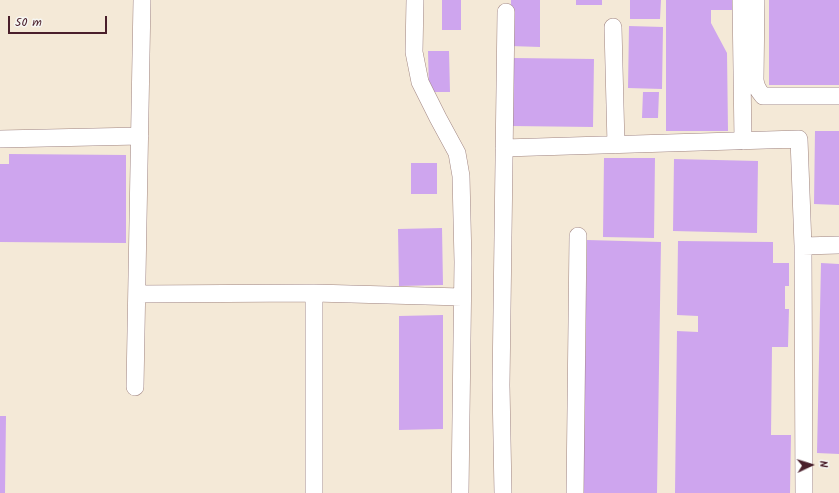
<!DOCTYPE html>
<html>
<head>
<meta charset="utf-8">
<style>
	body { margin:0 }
	#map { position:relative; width:839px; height:493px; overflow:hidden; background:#f4e9d7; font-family:Kalam,sans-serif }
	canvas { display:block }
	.north { position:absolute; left:791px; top:445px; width:40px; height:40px; -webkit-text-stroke:3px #f6f6f2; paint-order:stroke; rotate:86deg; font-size:11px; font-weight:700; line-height:16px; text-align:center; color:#4a1f2b }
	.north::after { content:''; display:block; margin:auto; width:14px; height:18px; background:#4a1f2b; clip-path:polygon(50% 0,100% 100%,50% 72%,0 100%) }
	.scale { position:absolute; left:8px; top:16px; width:99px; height:18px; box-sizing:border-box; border:2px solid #4a1f2b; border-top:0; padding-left:5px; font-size:12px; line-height:14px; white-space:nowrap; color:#4a1f2b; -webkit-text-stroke:3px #f6f6f2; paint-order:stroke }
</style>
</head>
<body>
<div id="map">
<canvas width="839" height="493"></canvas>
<div class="north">N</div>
<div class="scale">50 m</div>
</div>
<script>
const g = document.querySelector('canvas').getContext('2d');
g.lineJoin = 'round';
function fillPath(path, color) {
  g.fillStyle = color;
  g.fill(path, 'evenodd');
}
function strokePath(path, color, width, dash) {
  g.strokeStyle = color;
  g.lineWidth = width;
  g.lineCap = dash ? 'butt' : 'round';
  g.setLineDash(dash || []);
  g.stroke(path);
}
fillPath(new Path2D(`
	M 442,0 L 461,0 L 461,30 L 442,30 Z
	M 511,0 L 540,0 L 540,47 L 510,46 Z
	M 576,0 L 602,0 L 602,5 L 576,5 Z
	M 630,0 L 661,0 L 660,19 L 630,19 Z
	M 666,0 L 732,0 L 732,10 L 711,10 L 711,23 L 727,53 L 728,131 L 666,131 Z
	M 769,0 L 839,0 L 839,85 L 769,85 Z
	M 629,26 L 663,27 L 662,89 L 628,88 Z
	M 428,51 L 449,51 L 450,92 L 429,92 Z
	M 513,58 L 594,59 L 593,127 L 512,126 Z
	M 643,92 L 659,92 L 658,118 L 642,118 Z
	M 815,131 L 839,131 L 839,205 L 814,204 Z
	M 9,154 L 126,155 L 126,243 L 0,242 L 0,164 L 9,164 Z
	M 604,158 L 655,158 L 654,238 L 603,237 Z
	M 674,159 L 758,161 L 757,233 L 673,231 Z
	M 411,163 L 437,163 L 437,194 L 411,194 Z
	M 442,228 L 443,285 L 399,286 L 398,229 Z
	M 587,240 L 661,242 L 657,493 L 583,493 Z
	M 678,241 L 773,242 L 773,263 L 789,263 L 789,286 L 785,286 L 785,309 L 789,309 L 788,347 L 772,347 L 771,435 L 791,435 L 790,493 L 675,493 L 677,331 L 698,332 L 698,316 L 677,315 Z
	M 821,263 L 839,264 L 839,454 L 817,453 Z
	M 443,315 L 443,429 L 399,430 L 399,316 Z
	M 0,416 L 6,416 L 5,493 L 0,493 Z`), '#cea5ee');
const minor = new Path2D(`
	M 415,0 L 414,52 L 420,82 L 438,118 L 457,153 L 461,176 L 463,262 L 460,493
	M 741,0 L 743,141
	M 756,0 L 755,80 C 756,87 758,90 763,96 L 839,96
	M 613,27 L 616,145
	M 0,139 L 140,136
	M 504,148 L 799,139 L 803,246 L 804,493
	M 803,246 L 839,245
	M 314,293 L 314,493
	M 137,294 L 314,293 L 462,297
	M 135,387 L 142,0
	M 503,493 L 501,385 L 506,12
	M 575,493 L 578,236`);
strokePath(minor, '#9f8481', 18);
strokePath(minor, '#fff', 17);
</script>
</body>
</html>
